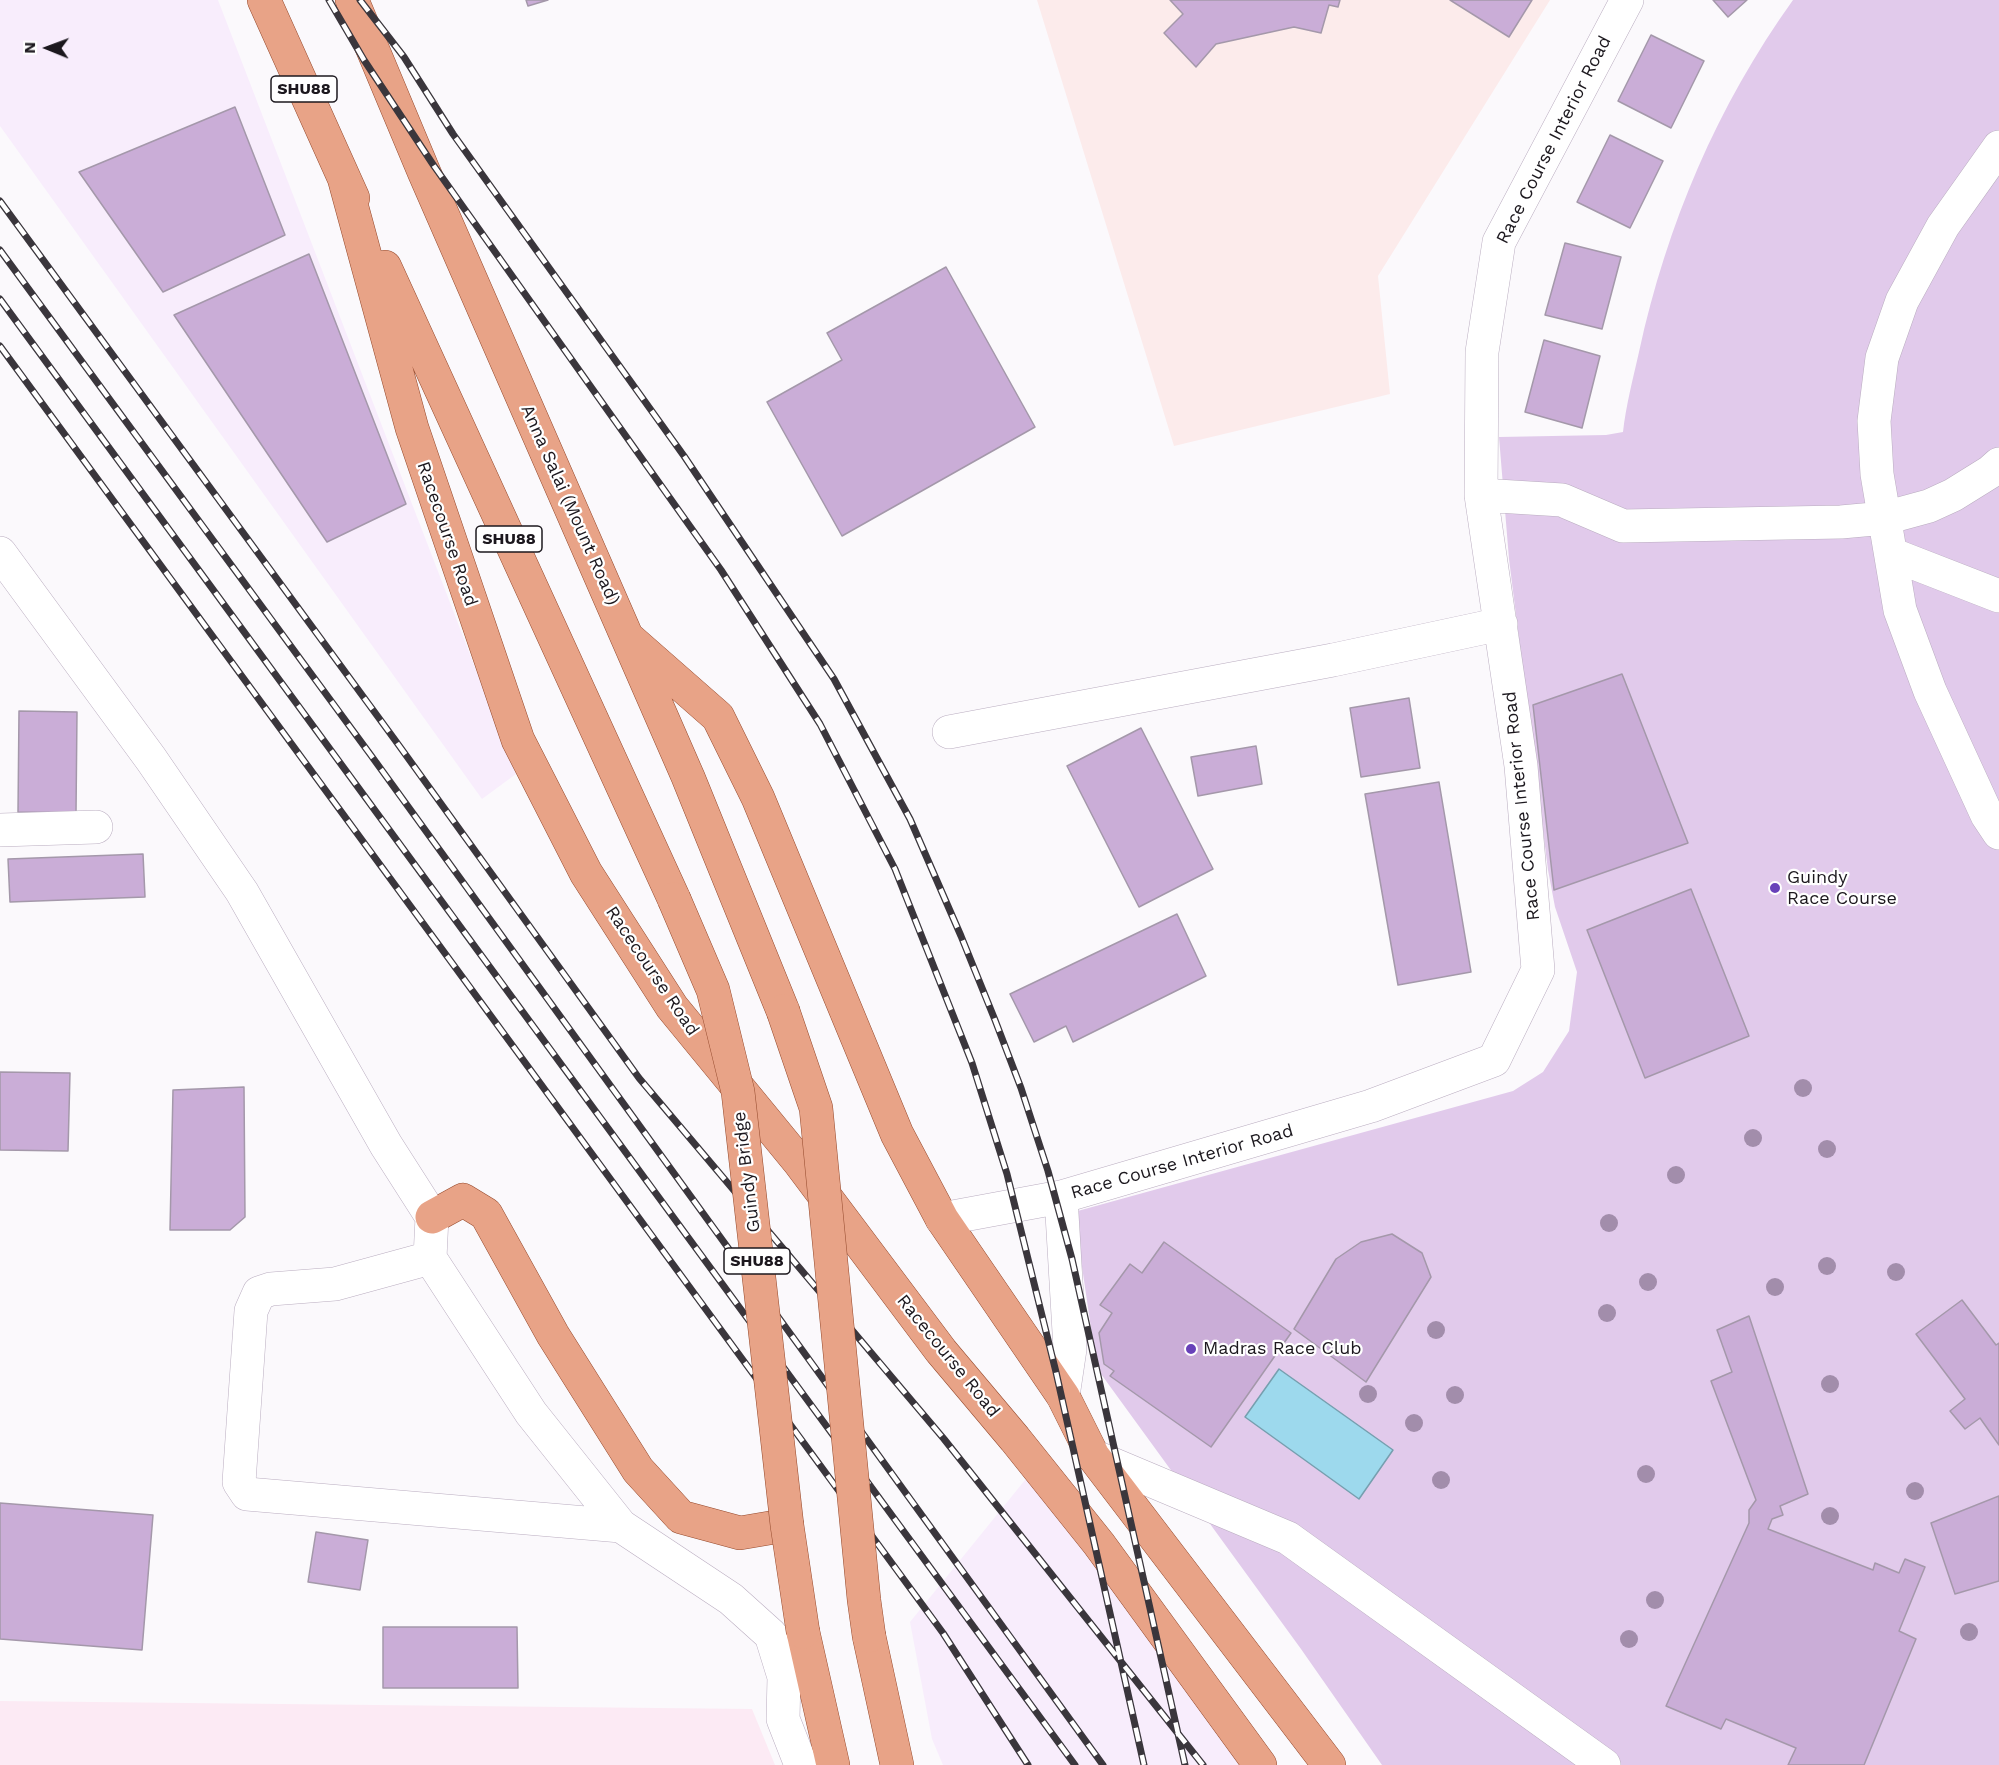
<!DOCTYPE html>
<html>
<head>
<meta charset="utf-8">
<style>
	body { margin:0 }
	#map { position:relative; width:1999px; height:1765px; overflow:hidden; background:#fbf9fc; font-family:"Work Sans",sans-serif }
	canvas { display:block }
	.north { position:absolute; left:18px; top:18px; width:60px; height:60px; -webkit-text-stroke:4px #fff; paint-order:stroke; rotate:271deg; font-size:16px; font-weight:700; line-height:24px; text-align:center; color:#1c181e }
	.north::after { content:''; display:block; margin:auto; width:21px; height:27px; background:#1c181e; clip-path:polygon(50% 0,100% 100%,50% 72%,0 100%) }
</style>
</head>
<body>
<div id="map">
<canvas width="1999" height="1765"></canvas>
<div class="north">N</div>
</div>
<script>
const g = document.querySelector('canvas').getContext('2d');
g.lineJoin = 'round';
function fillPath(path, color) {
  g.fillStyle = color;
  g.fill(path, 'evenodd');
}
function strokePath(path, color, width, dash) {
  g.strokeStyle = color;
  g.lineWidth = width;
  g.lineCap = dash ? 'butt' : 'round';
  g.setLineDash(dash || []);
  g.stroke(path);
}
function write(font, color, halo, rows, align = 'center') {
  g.font = font + ' "Work Sans",sans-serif';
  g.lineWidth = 4.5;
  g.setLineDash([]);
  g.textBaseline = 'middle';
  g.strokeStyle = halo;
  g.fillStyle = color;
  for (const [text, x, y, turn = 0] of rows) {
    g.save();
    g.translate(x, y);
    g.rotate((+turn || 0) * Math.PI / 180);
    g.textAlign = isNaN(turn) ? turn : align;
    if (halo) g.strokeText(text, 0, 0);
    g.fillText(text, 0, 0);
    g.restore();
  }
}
fillPath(new Path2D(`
	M 0,0 L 218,0 L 516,774 L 482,799 L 0,126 Z
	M 1042,1459 L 1246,1765 L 943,1765 L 932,1739 L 910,1622 Z`), '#f8edfc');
fillPath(new Path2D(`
	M 0,1701 L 752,1709 L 775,1765 L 0,1765 Z`), '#fceaf4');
fillPath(new Path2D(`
	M 1037,0 L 1550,0 L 1378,276 L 1390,394 L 1174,446 Z`), '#fcebeb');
fillPath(new Path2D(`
	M 1793,0 L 1999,0 L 1999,1765 L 1382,1765 L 1301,1649 L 1101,1374 L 1092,1335 L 1074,1212 L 1513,1091 L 1543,1072 L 1569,1031 L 1577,972 L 1555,907 L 1548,870 L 1509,559 L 1499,437 L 1606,435 L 1623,432 C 1626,405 1633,379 1639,352 C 1667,224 1717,106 1793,0 Z`), '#e1caeb');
const water = new Path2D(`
	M 1279,1369 L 1393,1450 L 1359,1499 L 1245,1417 Z`);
fillPath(water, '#9dd9ed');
strokePath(water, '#769faf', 1.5);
const building = new Path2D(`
	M 526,0 L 548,0 L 528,6 Z
	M 1170,0 L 1340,0 L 1338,7 L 1329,5 L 1321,33 L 1294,27 L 1216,44 L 1196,67 L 1164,33 L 1183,14 Z
	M 1450,0 L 1532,0 L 1509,37 Z
	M 1713,0 L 1747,0 L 1728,17 Z
	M 1651,35 L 1704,61 L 1671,128 L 1618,101 Z
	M 235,107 L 285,235 L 163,292 L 79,172 Z
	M 1610,135 L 1663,161 L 1630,228 L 1577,202 Z
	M 1565,243 L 1621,257 L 1602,329 L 1545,315 Z
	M 309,254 L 406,504 L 327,542 L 174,315 Z
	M 946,267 L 1035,427 L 842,536 L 767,402 L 842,360 L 827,333 Z
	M 1544,340 L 1600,356 L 1582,428 L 1525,412 Z
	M 1622,674 L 1688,843 L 1554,890 L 1533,705 Z
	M 1409,698 L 1420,768 L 1361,777 L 1350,708 Z
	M 19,711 L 77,712 L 76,813 L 18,812 Z
	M 1141,728 L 1213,869 L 1139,907 L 1067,766 Z
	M 1256,746 L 1262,784 L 1198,796 L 1191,757 Z
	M 1439,782 L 1471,972 L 1398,985 L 1365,794 Z
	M 143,854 L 145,897 L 10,902 L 8,859 Z
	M 1691,889 L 1749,1036 L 1645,1078 L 1587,930 Z
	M 1177,914 L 1206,976 L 1073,1042 L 1066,1026 L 1034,1042 L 1010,994 Z
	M 0,1072 L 70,1073 L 68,1151 L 0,1150 Z
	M 244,1087 L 245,1217 L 230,1230 L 170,1230 L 173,1090 Z
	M 1392,1234 L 1422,1253 L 1431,1277 L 1366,1382 L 1294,1329 L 1336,1259 L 1361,1242 Z
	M 1164,1242 L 1291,1333 L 1211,1447 L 1110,1376 L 1114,1371 L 1104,1364 L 1099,1333 L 1112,1313 L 1100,1305 L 1130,1264 L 1142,1273 Z
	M 1962,1300 L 1996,1345 L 1999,1343 L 1999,1445 L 1980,1418 L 1965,1429 L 1950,1411 L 1965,1399 L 1916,1334 Z
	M 1749,1316 L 1808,1494 L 1780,1506 L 1783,1515 L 1772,1519 L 1768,1529 L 1873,1570 L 1875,1563 L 1899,1573 L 1905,1559 L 1925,1567 L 1899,1631 L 1916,1639 L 1864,1765 L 1788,1765 L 1796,1748 L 1726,1719 L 1721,1729 L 1666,1706 L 1749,1523 L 1749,1510 L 1756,1500 L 1711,1381 L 1732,1372 L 1717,1330 Z
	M 1999,1496 L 1999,1581 L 1955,1594 L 1931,1523 Z
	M 0,1503 L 153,1515 L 142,1650 L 0,1639 Z
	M 316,1532 L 368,1540 L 360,1590 L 308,1582 Z
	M 383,1627 L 517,1627 L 518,1688 L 383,1688 Z`);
fillPath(building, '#caadd7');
strokePath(building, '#a498aa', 1.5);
const minor = new Path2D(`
	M 1999,147 L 1943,226 L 1902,301 L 1882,358 L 1874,421 L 1877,474 L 1900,610 L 1930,691 L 1987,815 L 1999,833
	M 1481,495 L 1562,500 L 1623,526 L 1841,522 L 1885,518 L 1929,506 L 1953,495 L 1990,472 L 1999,464
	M 0,553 L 151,759 L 242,892 L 386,1145 L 432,1217 L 430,1258 L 531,1413 L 621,1526 L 731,1599 L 771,1635 L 784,1677 L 783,1719 L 801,1765
	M 1891,554 L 1999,596
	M 949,732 L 1333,660 L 1501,624
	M 0,830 L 96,827
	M 1061,1197 L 1070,1349 L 1063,1396
	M 942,1219 L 1061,1197 L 1371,1106 L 1494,1060 L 1538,970 L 1521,766 L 1481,495 L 1482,352 L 1499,242 L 1627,0
	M 430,1258 L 335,1284 L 271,1289 L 259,1293 L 251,1311 L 239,1482 L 247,1494 L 621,1526
	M 1093,1456 L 1288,1538 L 1604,1765`);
const major = new Path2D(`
	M 264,0 L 353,198
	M 352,0 L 424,172 L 688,777 L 783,1011
	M 344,178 L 412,428 L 518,740 L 586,873 L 672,1007 L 800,1163 L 941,1351 L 1015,1439 L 1099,1544 L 1260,1765
	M 385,267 L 674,899
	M 628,638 L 718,717 L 758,798 L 897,1134 L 942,1219 L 1063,1396 L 1093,1456 L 1329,1765
	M 432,1217 L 463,1200 L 486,1214 L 553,1335 L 638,1470 L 681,1517 L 740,1533 L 787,1525
	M 803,1632 L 833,1765
	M 869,1636 L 897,1765`);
strokePath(minor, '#baadc0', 34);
strokePath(major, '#964b2e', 34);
strokePath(minor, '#fff', 33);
strokePath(major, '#e8a387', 33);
const rail = new Path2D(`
	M 329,0 L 364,60 L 434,166 L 721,570 L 820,724 L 895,869 L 972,1063 L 1007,1174 L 1056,1372 L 1144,1765
	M 360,0 L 404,57 L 453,134 L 684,456 L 834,679 L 910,819 L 961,936 L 995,1020 L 1021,1088 L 1048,1171 L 1072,1259 L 1185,1765
	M 0,201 L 395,740 L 639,1078 L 944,1439 L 1203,1765
	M 0,250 L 370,754 L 1103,1765
	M 0,299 L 1075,1765
	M 0,346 L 943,1633 L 1028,1765`);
strokePath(rail, '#3a363c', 7);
strokePath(rail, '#fff', 4.5, [14]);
const majorBridge = new Path2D(`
	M 674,899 L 713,990 L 738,1092 L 787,1525 L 803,1632
	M 783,1011 L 816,1108 L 864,1600 L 869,1636`);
strokePath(majorBridge, '#964b2e', 34, []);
strokePath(majorBridge, '#e8a387', 33);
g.fillStyle = '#a28dab';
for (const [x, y] of [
	[1803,1088],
	[1753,1138],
	[1827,1149],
	[1676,1175],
	[1609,1223],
	[1827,1266],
	[1896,1272],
	[1648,1282],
	[1775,1287],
	[1607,1313],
	[1436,1330],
	[1830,1384],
	[1368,1394],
	[1455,1395],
	[1414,1423],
	[1646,1474],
	[1441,1480],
	[1915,1491],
	[1830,1516],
	[1655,1600],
	[1969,1632],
	[1629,1639]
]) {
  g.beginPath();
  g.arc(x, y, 9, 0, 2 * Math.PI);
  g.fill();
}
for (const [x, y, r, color] of [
	[1775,888,6,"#6841b9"],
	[1191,1349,6,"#6841b9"]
]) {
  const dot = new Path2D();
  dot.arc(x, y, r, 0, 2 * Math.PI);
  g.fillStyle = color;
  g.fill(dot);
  strokePath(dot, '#fff', 2);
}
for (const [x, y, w] of [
	[304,89,66],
	[509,539,66],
	[757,1261,66]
]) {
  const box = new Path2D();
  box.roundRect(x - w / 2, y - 13, w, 26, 4.5);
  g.fillStyle = '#fff';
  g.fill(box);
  strokePath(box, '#1c181e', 1.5);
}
write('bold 16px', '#1c181e', null, [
	["SHU88",304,89],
	["SHU88",509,539],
	["SHU88",757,1261]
]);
write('18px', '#1c181e', '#fff', [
	["Race Course Interior Road",1554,140,-63],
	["Anna Salai (Mount Road)",570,505,66],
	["Racecourse Road",447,534,71],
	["Race Course Interior Road",1522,806,-96],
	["Racecourse Road",652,971,56],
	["Race Course Interior Road",1182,1162,-16],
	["Guindy Bridge",747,1172,-97],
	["Racecourse Road",948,1356,51]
]);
write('18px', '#1c181e', '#fff', [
	["Guindy",1787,878],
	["Race Course",1787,899],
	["Madras Race Club",1203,1349]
], 'left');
</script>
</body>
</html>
